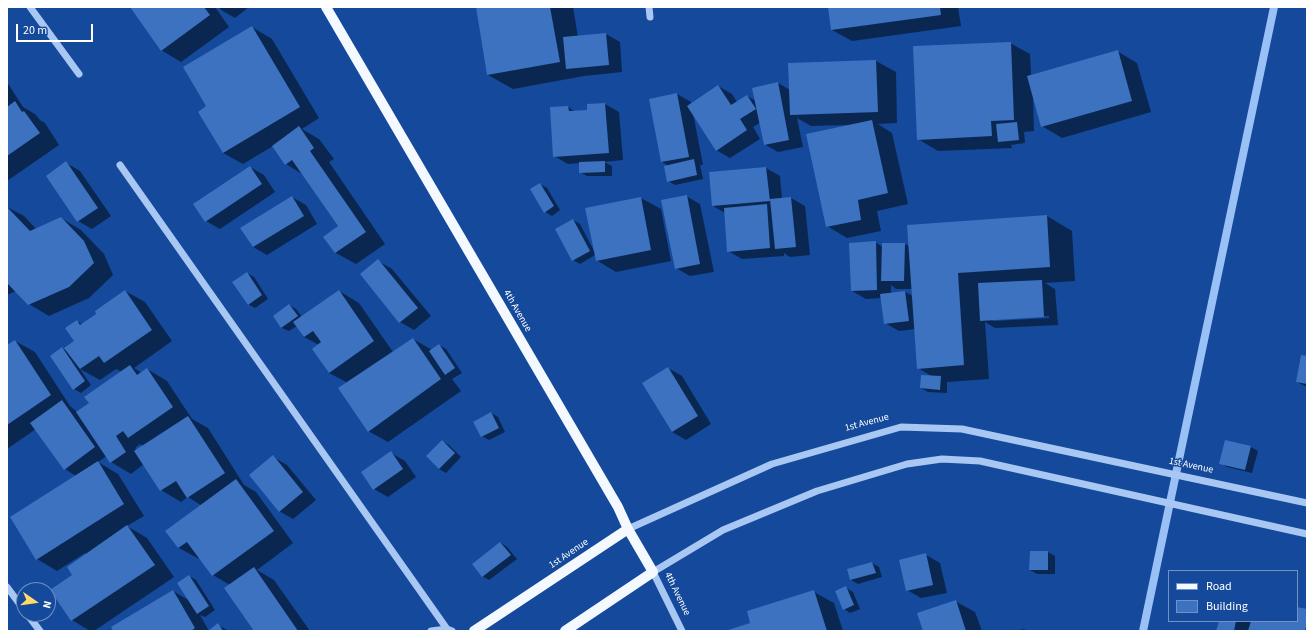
<!DOCTYPE html>
<html>
<head>
<meta charset="utf-8">
<style>
	body { margin:0 }
	#map { position:relative; width:1314px; height:638px; overflow:hidden; background:#14499b; font-family:"Source Sans 3",sans-serif }
	canvas { display:block }
	.frame { position:absolute; inset:0; border:8px solid #fff; pointer-events:none }
	.legend { position:absolute; left:1168px; top:570px; width:130px; height:52px; box-sizing:border-box; background:#14499b; border:1px solid #7292c3; margin:0; padding:5px 7px; list-style:none; font-size:12px; color:#fff }
	.legend li { display:flex; align-items:center; gap:8px; height:20px }
	.legend b { width:20px; border:1px solid #7292c3 }
	.north { position:absolute; left:16px; top:582px; width:40px; height:40px; box-sizing:border-box; background:#14499b; border:1px solid #7292c3; border-radius:50%; rotate:103deg; font-size:11px; font-weight:700; line-height:16px; text-align:center; color:#fff }
	.north::after { content:''; display:block; margin:auto; width:14px; height:18px; background:#ffda6a; clip-path:polygon(50% 0,100% 100%,50% 72%,0 100%) }
	.scale { position:absolute; left:16px; top:24px; width:77px; height:18px; box-sizing:border-box; border:2px solid #fff; border-top:0; padding-left:5px; font-size:12px; line-height:14px; white-space:nowrap; color:#fff; -webkit-text-stroke:3px #14499b; paint-order:stroke }
</style>
</head>
<body>
<div id="map">
<canvas width="1314" height="638"></canvas>
<div class="frame"></div>
<ul class="legend">
<li><b style="height:5px;background:#f4f8ff"></b>Road</li>
<li><b style="height:11px;background:#3d72c1"></b>Building</li>
</ul>
<div class="north">N</div>
<div class="scale">20 m</div>
</div>
<script>
const g = document.querySelector('canvas').getContext('2d');
g.lineJoin = 'round';
function fillPath(path, color) {
  g.fillStyle = color;
  g.fill(path, 'evenodd');
}
function strokePath(path, color, width, dash) {
  g.strokeStyle = color;
  g.lineWidth = width;
  g.lineCap = dash ? 'butt' : 'round';
  g.setLineDash(dash || []);
  g.stroke(path);
}
function write(font, color, halo, rows, align = 'center') {
  g.font = font + ' "Source Sans 3",sans-serif';
  g.lineWidth = 3;
  g.setLineDash([]);
  g.textBaseline = 'middle';
  g.strokeStyle = halo;
  g.fillStyle = color;
  for (const [text, x, y, turn = 0] of rows) {
    g.save();
    g.translate(x, y);
    g.rotate((+turn || 0) * Math.PI / 180);
    g.textAlign = isNaN(turn) ? turn : align;
    if (halo) g.strokeText(text, 0, 0);
    g.fillText(text, 0, 0);
    g.restore();
  }
}
fillPath(new Path2D(`
	M 131,7 L 215,7 L 229,27 L 181,62 L 161,50 Z
	M 219,7 L 249,7 L 235,18 L 221,10 Z
	M 477,7 L 573,7 L 578,37 L 606,34 L 620,42 L 622,72 L 584,76 L 513,89 L 488,75 Z
	M 829,7 L 958,7 L 961,26 L 852,41 L 832,30 Z
	M 252,27 L 272,39 L 319,118 L 302,129 L 319,139 L 334,159 L 329,162 L 385,244 L 356,264 L 336,253 L 325,237 L 339,227 L 302,174 L 286,164 L 273,146 L 243,164 L 223,153 L 207,107 Z
	M 1010,43 L 1030,54 L 1031,75 L 1117,51 L 1137,63 L 1151,112 L 1062,138 L 1042,126 L 1033,96 L 1034,131 L 1024,132 L 1025,143 L 1011,145 L 1012,148 L 938,151 L 918,139 Z
	M 876,61 L 896,72 L 897,123 L 878,124 L 892,133 L 908,204 L 877,211 L 881,231 L 847,238 L 827,226 L 848,125 L 811,126 L 797,118 L 803,147 L 778,152 L 764,144 L 760,123 L 753,127 L 760,139 L 730,158 L 716,150 L 693,113 L 703,165 L 700,165 L 703,179 L 675,185 L 668,181 L 669,166 L 662,162 L 677,94 L 691,102 L 691,104 L 718,86 L 732,94 L 737,102 L 747,96 L 756,101 L 778,83 L 790,90 Z
	M 7,82 L 23,107 L 35,114 L 40,120 L 45,123 L 59,145 L 7,181 Z
	M 605,104 L 619,112 L 623,160 L 604,162 L 612,166 L 612,176 L 587,176 L 580,172 L 580,163 L 568,164 L 554,156 L 568,107 L 576,112 L 588,111 Z
	M 66,163 L 80,171 L 111,216 L 92,229 L 78,221 Z
	M 250,167 L 264,175 L 275,192 L 220,229 L 206,221 Z
	M 766,168 L 780,176 L 782,199 L 791,198 L 805,206 L 810,255 L 790,257 L 784,253 L 784,256 L 742,259 L 728,251 L 725,213 L 713,206 L 711,173 Z
	M 540,184 L 547,188 L 560,210 L 552,216 L 545,212 Z
	M 686,196 L 700,204 L 714,272 L 690,276 L 676,268 Z
	M 292,197 L 306,205 L 317,224 L 267,255 L 253,247 Z
	M 641,198 L 661,209 L 671,261 L 616,272 L 596,260 L 595,255 L 580,264 L 573,260 L 573,220 L 580,224 L 594,251 Z
	M 7,207 L 24,216 L 36,229 L 61,218 L 81,230 L 104,254 L 113,275 L 89,298 L 49,316 L 29,304 L 16,291 L 7,295 Z
	M 1047,216 L 1072,231 L 1075,281 L 1045,283 L 1055,289 L 1058,325 L 995,328 L 985,322 L 989,379 L 947,382 L 947,393 L 928,392 L 921,388 L 933,377 L 918,368 L 915,329 L 899,331 L 885,323 L 882,298 L 866,299 L 852,291 L 875,242 L 883,247 L 905,244 L 909,246 ZM 891,285 L 896,289 L 912,289 L 913,296 L 905,292 L 891,294 ZM 1049,316 L 1049,318 L 993,321 L 993,319 Z
	M 378,261 L 392,269 L 431,316 L 414,330 L 400,322 Z
	M 247,273 L 254,277 L 268,299 L 255,308 L 248,304 Z
	M 125,291 L 145,302 L 172,341 L 134,368 L 142,373 L 147,369 L 167,381 L 192,419 L 208,428 L 244,485 L 256,492 L 293,543 L 257,570 L 274,580 L 310,631 L 255,631 L 230,585 L 213,575 L 200,558 L 199,559 L 179,548 L 167,531 L 202,506 L 188,497 L 181,502 L 161,490 L 144,464 L 131,474 L 111,462 L 107,456 L 98,462 L 118,474 L 144,516 L 127,526 L 147,538 L 174,577 L 94,631 L 90,631 L 72,620 L 52,590 L 73,575 L 86,554 L 85,553 L 57,571 L 37,559 L 76,476 L 65,469 L 36,429 L 7,449 L 7,346 L 15,341 L 35,352 L 70,406 L 77,412 L 90,403 L 122,372 L 116,369 L 100,380 L 80,369 L 91,385 L 81,393 L 74,389 L 62,348 L 69,352 L 75,341 L 77,321 L 83,325 L 98,314 ZM 140,444 L 144,446 L 137,451 L 135,448 Z
	M 339,291 L 359,303 L 393,352 L 413,339 L 432,350 L 439,345 L 446,349 L 462,373 L 452,379 L 461,391 L 388,442 L 368,431 L 348,383 L 329,373 L 313,349 L 319,345 L 304,337 L 297,326 L 289,331 L 282,328 L 274,316 L 289,305 L 296,309 L 302,317 Z
	M 1307,357 L 1307,387 L 1297,382 Z
	M 668,368 L 682,376 L 711,424 L 686,440 L 672,432 L 643,383 Z
	M 491,413 L 498,417 L 505,432 L 489,440 L 482,436 Z
	M 442,441 L 449,445 L 461,457 L 446,473 L 439,469 Z
	M 1226,441 L 1251,447 L 1258,451 L 1252,473 L 1227,467 L 1220,463 Z
	M 391,453 L 405,461 L 416,477 L 388,497 L 374,489 Z
	M 273,457 L 287,465 L 316,500 L 293,519 L 279,511 Z
	M 501,543 L 507,547 L 517,559 L 489,580 L 482,576 Z
	M 1031,552 L 1048,552 L 1055,556 L 1055,574 L 1037,574 L 1030,570 Z
	M 926,555 L 940,563 L 947,593 L 921,598 L 907,590 Z
	M 872,563 L 879,567 L 882,577 L 858,584 L 851,580 Z
	M 189,576 L 196,580 L 215,610 L 205,617 L 200,615 L 209,631 L 218,625 L 229,631 L 114,631 L 173,591 L 190,601 Z
	M 846,588 L 853,592 L 860,609 L 850,613 L 844,609 Z
	M 814,592 L 834,603 L 843,631 L 727,631 L 751,623 Z
	M 955,601 L 975,612 L 982,631 L 924,631 Z
	M 1297,608 L 1307,610 L 1307,631 L 1217,631 L 1220,621 L 1297,621 Z
	M 1024,629 L 1027,631 L 1015,631 Z`), '#0007');
strokePath(new Path2D(`
	M 1143,631 L 1274,7`), '#9ac1f6', 8);
fillPath(new Path2D(`
	M 130,7 L 204,7 L 210,15 L 161,51 Z
	M 476,7 L 550,7 L 560,62 L 487,75 Z
	M 828,7 L 940,7 L 941,15 L 831,30 Z
	M 252,26 L 300,107 L 223,153 L 198,112 L 206,106 L 183,67 Z
	M 606,33 L 609,65 L 566,69 L 563,37 Z
	M 1011,42 L 1014,120 L 991,121 L 992,136 L 917,140 L 913,46 Z
	M 1118,50 L 1132,101 L 1041,127 L 1027,76 Z
	M 876,60 L 878,112 L 790,115 L 788,63 Z
	M 778,82 L 789,140 L 764,145 L 752,88 Z
	M 718,85 L 731,105 L 747,95 L 756,109 L 740,119 L 747,130 L 716,151 L 687,106 Z
	M 677,93 L 689,157 L 661,162 L 649,99 Z
	M 15,101 L 22,112 L 24,111 L 40,133 L 7,156 L 7,107 Z
	M 605,103 L 609,153 L 553,157 L 550,107 L 568,106 L 569,111 L 587,110 L 587,104 Z
	M 872,120 L 888,193 L 858,200 L 861,220 L 826,227 L 806,134 Z
	M 1017,122 L 1019,140 L 998,142 L 996,124 Z
	M 299,126 L 314,148 L 310,151 L 366,232 L 335,253 L 323,237 L 338,226 L 292,160 L 285,165 L 272,146 Z
	M 694,159 L 697,175 L 667,182 L 664,166 Z
	M 66,161 L 98,208 L 77,222 L 46,176 Z
	M 605,161 L 605,172 L 579,173 L 579,162 Z
	M 250,166 L 262,184 L 205,222 L 193,204 Z
	M 766,167 L 770,201 L 712,206 L 709,172 Z
	M 540,183 L 554,206 L 544,213 L 530,189 Z
	M 687,195 L 700,264 L 675,269 L 661,200 Z
	M 292,196 L 304,216 L 253,247 L 240,228 Z
	M 641,197 L 651,250 L 596,261 L 585,208 Z
	M 791,197 L 796,247 L 775,249 L 770,199 Z
	M 767,204 L 770,248 L 727,252 L 724,208 Z
	M 7,207 L 30,231 L 61,217 L 84,241 L 94,263 L 69,287 L 28,305 L 7,283 Z
	M 1047,215 L 1050,267 L 958,273 L 964,365 L 917,369 L 907,225 Z
	M 573,219 L 590,251 L 572,261 L 555,229 Z
	M 876,241 L 877,290 L 851,291 L 849,243 Z
	M 882,243 L 905,243 L 904,281 L 881,281 Z
	M 378,259 L 418,308 L 399,323 L 360,274 Z
	M 247,272 L 262,295 L 248,305 L 232,282 Z
	M 1042,280 L 1044,317 L 980,321 L 978,283 Z
	M 125,290 L 152,330 L 104,363 L 99,356 L 80,369 L 64,348 L 74,341 L 65,328 L 77,320 L 80,325 L 96,314 L 95,311 Z
	M 339,290 L 374,341 L 329,373 L 312,349 L 321,342 L 313,331 L 304,337 L 293,322 Z
	M 905,291 L 909,321 L 884,324 L 880,294 Z
	M 289,304 L 298,316 L 281,328 L 273,316 Z
	M 413,338 L 441,379 L 368,432 L 338,388 Z
	M 15,340 L 51,395 L 7,425 L 7,345 Z
	M 439,344 L 455,368 L 445,375 L 429,351 Z
	M 62,347 L 85,381 L 73,390 L 50,356 Z
	M 1301,355 L 1307,356 L 1307,384 L 1296,382 Z
	M 130,365 L 137,375 L 147,368 L 173,407 L 128,438 L 123,431 L 116,436 L 126,452 L 110,463 L 76,412 L 89,403 L 84,397 Z
	M 668,367 L 698,416 L 672,432 L 642,383 Z
	M 921,375 L 941,376 L 940,390 L 920,388 Z
	M 62,400 L 95,447 L 64,470 L 30,423 Z
	M 491,412 L 499,428 L 481,437 L 473,422 Z
	M 188,416 L 225,473 L 187,498 L 176,481 L 160,491 L 134,451 Z
	M 442,440 L 455,453 L 439,469 L 426,456 Z
	M 1225,440 L 1251,446 L 1245,470 L 1219,464 Z
	M 391,451 L 403,469 L 373,490 L 361,472 Z
	M 273,455 L 303,492 L 279,512 L 249,475 Z
	M 98,461 L 124,504 L 36,560 L 10,517 Z
	M 236,479 L 274,531 L 212,576 L 187,542 L 178,548 L 165,531 Z
	M 127,525 L 155,565 L 71,621 L 50,590 L 72,575 L 67,567 Z
	M 500,542 L 511,555 L 482,577 L 472,564 Z
	M 1030,551 L 1048,551 L 1048,570 L 1029,570 Z
	M 926,553 L 933,585 L 906,591 L 899,560 Z
	M 872,562 L 876,573 L 850,580 L 847,569 Z
	M 254,567 L 298,631 L 254,631 L 224,588 Z
	M 189,575 L 209,606 L 197,614 L 177,583 Z
	M 846,586 L 854,605 L 843,610 L 835,591 Z
	M 173,590 L 195,628 L 191,631 L 113,631 L 111,627 Z
	M 814,590 L 827,631 L 725,631 L 750,623 L 747,611 Z
	M 956,600 L 966,631 L 923,631 L 917,613 Z
	M 1297,607 L 1307,609 L 1307,622 L 1305,631 L 1248,631 L 1251,621 L 1297,621 Z
	M 1219,621 L 1236,621 L 1234,631 L 1216,631 Z
	M 218,623 L 223,631 L 208,631 Z`), '#3d72c1');
strokePath(new Path2D(`
	M 30,7 L 79,74
	M 649,7 L 650,17
	M 120,165 L 447,629
	M 628,529 L 772,464 L 901,427 L 962,429 L 1307,503
	M 7,587 L 24,610
	M 27,614 L 40,631
	M 431,631 L 447,629 L 452,631
	M 682,631 L 653,572 L 723,530 L 817,491 L 907,464 L 942,459 L 980,461 L 1307,534`), '#a8c7f3', 7);
strokePath(new Path2D(`
	M 326,7 L 618,507 L 628,529 L 653,572 L 565,631
	M 474,631 L 628,529`), '#f4f8ff', 10);
write('10px', '#fff', '#14499b', [
	["4th Avenue",517,311,60],
	["1st Avenue",867,423,-15],
	["1st Avenue",1191,466,12],
	["1st Avenue",569,554,-34],
	["4th Avenue",677,594,64]
]);
</script>
</body>
</html>
